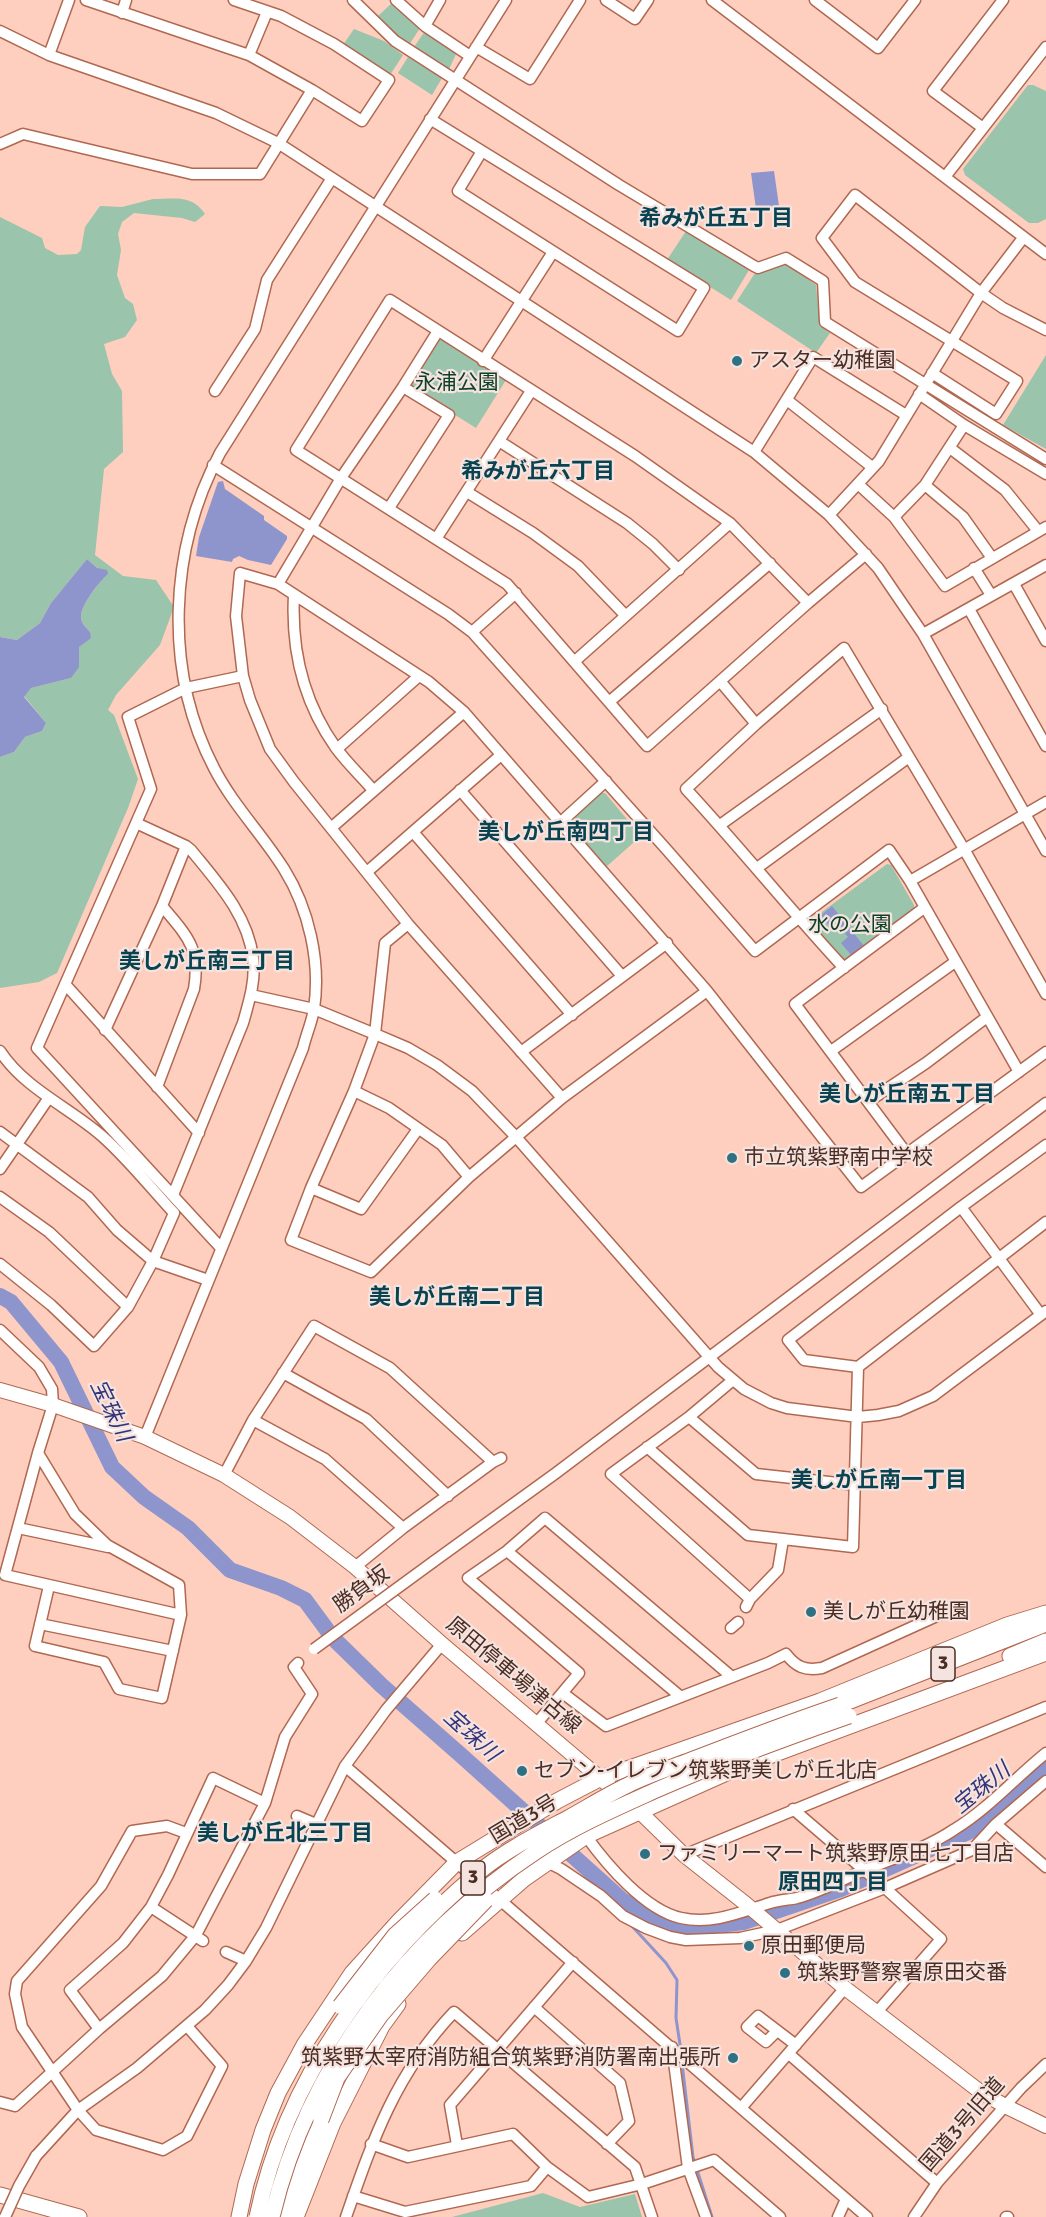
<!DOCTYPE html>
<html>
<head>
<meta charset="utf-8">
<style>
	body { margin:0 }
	canvas { display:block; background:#fecebe }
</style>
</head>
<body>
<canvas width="1046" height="2217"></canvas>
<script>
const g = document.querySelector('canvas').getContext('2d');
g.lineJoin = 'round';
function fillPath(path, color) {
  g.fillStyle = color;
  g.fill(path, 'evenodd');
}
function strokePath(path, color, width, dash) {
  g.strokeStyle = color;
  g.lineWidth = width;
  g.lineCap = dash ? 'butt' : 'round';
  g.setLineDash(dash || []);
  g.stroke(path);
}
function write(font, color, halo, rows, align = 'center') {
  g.font = font + ' Signika,"Noto Sans JP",sans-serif';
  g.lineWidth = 4.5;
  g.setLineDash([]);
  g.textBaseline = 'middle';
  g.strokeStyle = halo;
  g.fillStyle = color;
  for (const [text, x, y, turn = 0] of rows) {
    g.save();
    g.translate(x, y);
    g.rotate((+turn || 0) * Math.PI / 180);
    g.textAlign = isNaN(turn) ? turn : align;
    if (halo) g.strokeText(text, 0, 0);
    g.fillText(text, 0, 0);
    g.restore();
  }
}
fillPath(new Path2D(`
	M 393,2 L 420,28 L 409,45 L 392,32 L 378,16 Z
	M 354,29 L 384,41 L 403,55 L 390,75 L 343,45 Z
	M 425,31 L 457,52 L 449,69 L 414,47 Z
	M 408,57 L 442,78 L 432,95 L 398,73 Z
	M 1028,85 L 1033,85 L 1046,91 L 1046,219 L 1038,223 L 1029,223 L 965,175 L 963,169 Z
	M 153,199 C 174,199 192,194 205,214 L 195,222 L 182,218 L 134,213 L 122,222 L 118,234 L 121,250 L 117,275 L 125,298 L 133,304 L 137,320 L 125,337 L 104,344 L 112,374 L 122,391 L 123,452 L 104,469 L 95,555 L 123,576 L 156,580 L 174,607 L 160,645 L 116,695 L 108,710 L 114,715 L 138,779 L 128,808 L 57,973 L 39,982 L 0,988 L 0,757 L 14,752 L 25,737 L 42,731 L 46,723 L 24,696 L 31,688 L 71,678 L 79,647 L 90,632 C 86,627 80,623 81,615 C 83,602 98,583 108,574 L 97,568 L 87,559 L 51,603 L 40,623 L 17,640 L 0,637 L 0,217 L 42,238 L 45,248 L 58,255 L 77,254 L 81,250 L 85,227 L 100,206 L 122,207 Z
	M 686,231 L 749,270 L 731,300 L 667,260 Z
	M 783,261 L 816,285 L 820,326 L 830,333 L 816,353 L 737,301 L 755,273 Z
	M 437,339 L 442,340 L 506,380 L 476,428 L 410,387 L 409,383 Z
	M 1046,355 L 1046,449 L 1003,425 Z
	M 601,793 L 605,793 L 641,836 L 606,867 L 570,824 L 570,821 Z
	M 887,864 L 891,865 L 914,905 L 914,910 L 847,961 L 843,960 L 811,924 L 811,920 Z
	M 543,2193 L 580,2207 L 635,2194 L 642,2217 L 452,2217 Z`), '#9ac4ab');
fillPath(new Path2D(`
	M 774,171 L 779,206 L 756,209 L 751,173 Z
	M 223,481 L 225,489 L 264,516 L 264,520 L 287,536 L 287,539 L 271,565 L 248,560 L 239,556 L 233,559 L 232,562 L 196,556 L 199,537 L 218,482 Z
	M 87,559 L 97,568 L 107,570 L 108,574 C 99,582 83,602 81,615 C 80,623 86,627 90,632 L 91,638 L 79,647 L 79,667 L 71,678 L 31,688 L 24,697 L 46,723 L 42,731 L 25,737 L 14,752 L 0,757 L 0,637 L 17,640 L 40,623 L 51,603 Z
	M 832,906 L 864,946 L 852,956 L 841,943 L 848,937 L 836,923 L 830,927 L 821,915 Z`), '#8e95cd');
strokePath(new Path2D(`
	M 629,1905 L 630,1916
	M 631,1925 L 666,1963 L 677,1980 L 676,2018 L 681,2051
	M 682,2063 L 693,2157 L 712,2217`), '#8e95cd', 3);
strokePath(new Path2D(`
	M 0,1296 L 11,1302 L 61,1362 L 112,1467 L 144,1497 L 188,1528 L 230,1570 L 281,1588 L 305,1600 L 333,1638 L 381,1685 L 463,1757 L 622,1900 L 661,1921 L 692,1928 L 744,1922 L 841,1889 L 973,1830 L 993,1810 L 1046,1764`), '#8e95cd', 16);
const minor = new Path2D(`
	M 86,0 L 249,55 L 312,90 L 362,121 L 389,80 L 334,44 L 281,16 L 234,0
	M 353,0 L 395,41 L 619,185 L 754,266 L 758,268 L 786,258 L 823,281 L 825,322 L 1046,459
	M 396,0 L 425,26 L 470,56
	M 606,0 L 635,19 L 648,0
	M 712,0 L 1046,254
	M 815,0 L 878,48 L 915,0
	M 122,13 L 126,0
	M 425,26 L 440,0
	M 0,31 L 49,55 L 216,113 L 278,143 L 754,452 L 829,515 L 878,568 L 923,634 L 1046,851
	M 476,47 L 530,79 L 580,0
	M 49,55 L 69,0
	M 249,55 L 267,12
	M 430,119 L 704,288 L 678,331 L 458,191 L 482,151
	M 983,128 L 933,91 L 1003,0
	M 0,144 L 23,134 L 192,174 L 260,174 L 312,90
	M 945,177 L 1046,47
	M 483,361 L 553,252
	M 932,373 L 996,414 L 1017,381 L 855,282 L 822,238 L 855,195 L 981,293 L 1003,308 L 1046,330
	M 215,391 L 255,329 L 267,280 L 332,178
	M 919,394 L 964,425 L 1046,474
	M 787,400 L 872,467
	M 499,441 L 627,523 L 653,544 L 679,570
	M 950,448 L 1005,490 L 1038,531
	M 754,452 L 813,357 L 906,415
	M 213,465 L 448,614 L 472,632 L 667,850 L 755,951 L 889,850 L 910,881 L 1019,1072
	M 858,484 L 894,517 L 945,586 L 1046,527
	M 925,485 L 963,517 L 992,558
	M 467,492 L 533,533 L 578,566 L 625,615
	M 389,508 L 449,415 L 403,387
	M 829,515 L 879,461 L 981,293 L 1023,238
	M 894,517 L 925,485 L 964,425
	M 436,539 L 531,391
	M 974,568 L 991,595
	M 278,584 L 341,478 L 403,387 L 438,331
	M 1014,584 L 1046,641
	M 294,595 C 291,651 304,703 336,748 C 347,763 361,776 373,790
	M 808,603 L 730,523 L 635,456 L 390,300 L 296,450 L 507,584 L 647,746 L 808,603 L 866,554
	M 969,609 L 1046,746
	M 472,632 L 516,593
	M 923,634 L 1046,565
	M 575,661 L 730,523
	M 720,681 L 756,724
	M 609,702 L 770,563
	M 337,749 L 419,676
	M 460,790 L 622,976
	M 561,822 L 606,781
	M 136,823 L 186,846 L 191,850 C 217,882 248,915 253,958 C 256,980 249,1002 243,1023 L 173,1195
	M 720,825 L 882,709
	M 331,828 L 464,712
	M 413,832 L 572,1015
	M 757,868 L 909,757
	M 368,871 L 501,755
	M 910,881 L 1046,802
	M 408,924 L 385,943 L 375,1034 L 354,1091 L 311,1188 L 291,1240 L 371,1272 L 469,1177 L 562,1098 L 707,991
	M 844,968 C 790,910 740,847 686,789 L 756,724 L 844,648 L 964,849 L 1046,994
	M 65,984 L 199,1133
	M 251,995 L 314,1009 L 375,1034 L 408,1048 L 437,1065 L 472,1091 L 516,1137 L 718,1367 L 744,1389 L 771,1403 L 787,1408 L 858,1417 L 878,1415 L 899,1411 L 933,1396 L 1046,1311
	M 105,1030 L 162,906 L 186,846
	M 0,1051 C 25,1089 69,1107 102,1136 C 128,1159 150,1187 174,1213 L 153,1261 L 128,1307 L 94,1346 L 51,1305 L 0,1264
	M 831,1051 L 955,962
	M 521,1052 L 667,943
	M 157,1087 L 194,989 C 201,948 187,936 162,906
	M 354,1091 L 389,1108 L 442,1145 L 469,1177
	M 562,1098 L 408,924 L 294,782 L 270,749 L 250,700 L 243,676 L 236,616 L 240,573 L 278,584 L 429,682 L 464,712 L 707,991 L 861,1187 L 1046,1052
	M 869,1101 L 926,1063 L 987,1017
	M 0,1132 L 88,1197 L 117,1230 L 153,1261 L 208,1280
	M 1046,1145 L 961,1207 L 788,1340 L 804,1360 L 858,1367 L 1046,1222
	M 907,1154 L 795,1004 L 924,908
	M 0,1169 L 48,1099
	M 311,1188 L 361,1209 L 418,1129
	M 0,1197 L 49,1232 L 128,1307
	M 961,1207 L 1041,1315
	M 221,1248 L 37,1048 L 151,789 L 128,717 L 186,688 L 243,676
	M 0,1330 L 39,1367 L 52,1389 L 53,1405 L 38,1453 L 5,1575 L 181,1615
	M 283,1373 L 366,1419 L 448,1496
	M 733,1380 L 689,1417 L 611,1474 L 750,1599
	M 689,1417 L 756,1474 L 856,1485
	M 253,1420 L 325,1459 L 403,1528
	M 145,1437 L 303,1048 C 306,1035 312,1022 314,1009 C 321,962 309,909 284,869 C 262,834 233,805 214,768 C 163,670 169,549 220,453 L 506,0
	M 647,1447 L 748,1535 L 853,1547 L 858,1367
	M 38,1453 L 75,1514 L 107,1545 L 179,1585 L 181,1615 L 162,1698 L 119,1689 L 104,1662 L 35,1646 L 49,1586
	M 224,1475 L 253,1420 L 314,1326 L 390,1368 L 493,1462
	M 18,1528 L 108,1547
	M 507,1551 L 681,1697
	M 433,1562 L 556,1473 L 1046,1103
	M 355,1567 L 403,1528 L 493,1462 L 501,1458
	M 746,1607 L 750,1599 L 778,1570 L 783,1540
	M 40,1624 L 173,1651
	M 731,1628 L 738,1622
	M 564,1694 L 606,1726 L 768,1663 L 786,1654 C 796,1667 805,1671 822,1668 L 939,1615
	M 537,1723 L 579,1673 L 468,1578 L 507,1551 L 545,1518 L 732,1677
	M 345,1766 L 867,2217
	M 793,1809 L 885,1888 L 941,1939 L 876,2013
	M 297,1816 L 316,1824
	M 996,1824 L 1046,1867
	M 186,1833 L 167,1826 L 132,1831 L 101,1886 L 17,1981 L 15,1994 L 22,2027 L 78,2110 L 96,2130 L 163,2150 L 187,2136 L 222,2066 L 187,2026
	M 586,1836 C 607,1865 645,1910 681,1918 C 712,1925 741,1912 770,1903 C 778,1900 788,1900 797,1898 C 820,1892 842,1880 864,1870 C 895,1858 927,1848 955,1829 C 989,1808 1015,1778 1046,1753
	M 684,1855 L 1046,1707
	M 549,1863 L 561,1869 L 601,1896 L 623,1916 L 646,1928 L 670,1937 L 686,1940 L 740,1938 L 777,1930 L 885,1888 L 972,1850 L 996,1824 L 1046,1781
	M 151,1907 L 203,1941
	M 226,1952 L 246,1961
	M 534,2007 L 620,2083 L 629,2121 L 607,2144
	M 99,2029 L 70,1990 L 123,1943 L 151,1907 L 168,1875 L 213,1778 L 265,1803
	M 777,2031 L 766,2042 L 747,2027 L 758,2016 L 796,2045
	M 672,2047 L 688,2168 L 706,2217
	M 789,2054 L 937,2183
	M 0,2102 L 15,2106 L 99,2029 L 162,1976 L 196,1935 L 265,1803 L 285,1737 L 312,1694 L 294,1667 L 298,1663
	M 741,2108 L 845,1988
	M 371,2144 L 408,2157 L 513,2134 L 547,2167 L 588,2197 L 642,2184 L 714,2160 L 780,2217
	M 457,2145 L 450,2105 L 573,1962
	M 36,2156 L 78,2110 L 137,2068 L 205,2010 L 228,1985 L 246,1961 L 266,1928 L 345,1766 L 386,1710 L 442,1644
	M 353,2196 L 405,2212 L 531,2186 L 547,2167
	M 346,2217 C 373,2139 396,2073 454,2012 L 635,2167 L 652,2217
	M 838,2217 L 846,2199
	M 914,2217 L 937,2183 L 1021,2088 L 1046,2064
	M 1006,2217 L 1008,2217`);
const major = new Path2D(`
	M 0,1390 L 53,1405 L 145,1437 L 224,1475 L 290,1517 L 355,1567 L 442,1644 L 640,1812 L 684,1855 L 746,1904 L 841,1985 L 978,2090 L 1005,2106 L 1046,2126`);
const highway = new Path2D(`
	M 1010,1656 L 1046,1641
	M 840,1705 L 1046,1624
	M 462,1933 L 524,1879 L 586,1836 L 740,1767 L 1046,1653
	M 0,2195 L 79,2217
	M 239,2217 L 246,2184 L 263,2130 L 278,2093 L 304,2045 L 352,1973 L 399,1921 L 457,1862 L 557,1801 L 601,1778 L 820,1701 L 1007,1625 L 1046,1613
	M 286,2217 L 294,2189 L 321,2120
	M 296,2217 L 333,2123 L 382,2026 L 398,2004`);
strokePath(minor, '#b06851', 13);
strokePath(major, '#b06851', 16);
strokePath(highway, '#b06851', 17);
strokePath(minor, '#fff', 10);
strokePath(major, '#fff', 14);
strokePath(highway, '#fff', 15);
const minorBridge = new Path2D(`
	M 314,1649 L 433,1562
	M 5,2217 L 19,2186 L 36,2156`);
const highwayBridge = new Path2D(`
	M 340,2006 L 395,1935 L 435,1899
	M 321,2120 L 337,2078 L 381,2015 L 429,1959 L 486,1900
	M 257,2217 C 285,2081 374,1959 479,1872 C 506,1850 538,1834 568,1818 C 588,1807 607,1795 628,1785 C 648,1775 670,1768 691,1760 C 740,1741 790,1722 840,1705
	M 272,2217 C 308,2065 408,1936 537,1851 C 573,1827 614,1809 654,1791 C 718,1763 783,1739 849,1716`);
strokePath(minorBridge, '#b06851', 13, []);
strokePath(highwayBridge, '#b06851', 17, []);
strokePath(minorBridge, '#fff', 10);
strokePath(highwayBridge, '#fff', 15);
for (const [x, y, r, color] of [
	[737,361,6,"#2f7183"],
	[732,1158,6,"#2f7183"],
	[811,1612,6,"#2f7183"],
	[522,1771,6,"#2f7183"],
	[645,1854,6,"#2f7183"],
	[749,1946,6,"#2f7183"],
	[785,1973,6,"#2f7183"],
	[733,2058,6,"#2f7183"]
]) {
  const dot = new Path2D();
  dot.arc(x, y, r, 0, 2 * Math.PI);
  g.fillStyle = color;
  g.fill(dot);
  strokePath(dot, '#f4e3de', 2);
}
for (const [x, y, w] of [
	[943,1664,24],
	[473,1878,24]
]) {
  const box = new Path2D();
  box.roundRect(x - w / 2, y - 17, w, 34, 4.5);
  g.fillStyle = '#f4e3de';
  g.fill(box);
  strokePath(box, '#4b2c22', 1.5);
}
write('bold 20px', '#4b2c22', null, [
	["3",943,1664],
	["3",473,1878]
]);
write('21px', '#4b2c22', '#f4e3de', [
	["アスター幼稚園",749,361],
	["市立筑紫野南中学校",744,1158],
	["美しが丘幼稚園",823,1612],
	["セブン-イレブン筑紫野美しが丘北店",534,1771],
	["ファミリーマート筑紫野原田七丁目店",657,1854],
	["原田郵便局",761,1946],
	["筑紫野警察署原田交番",797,1973],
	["筑紫野太宰府消防組合筑紫野消防署南出張所",721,2058,"right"]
], 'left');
write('21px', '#0c4028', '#f4e3de', [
	["永浦公園",457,383],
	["水の公園",850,925]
]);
write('21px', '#4b2c22', '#f4e3de', [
	["勝負坂",362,1590,-36],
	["原田停車場津古線",513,1676,40],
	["国道3号",524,1820,-31],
	["国道3号旧道",963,2125,-49]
]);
write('bold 22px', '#094351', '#f4e3de', [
	["希みが丘五丁目",716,219],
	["希みが丘六丁目",538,472],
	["美しが丘南四丁目",566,833],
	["美しが丘南三丁目",207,962],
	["美しが丘南五丁目",907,1095],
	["美しが丘南二丁目",457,1298],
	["美しが丘南一丁目",879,1481],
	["美しが丘北三丁目",285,1834],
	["原田四丁目",833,1883]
]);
write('italic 22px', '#333479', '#f4e3de', [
	["宝珠川",110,1411,64],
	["宝珠川",471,1736,42],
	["宝珠川",982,1789,-39]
]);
</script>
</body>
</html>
